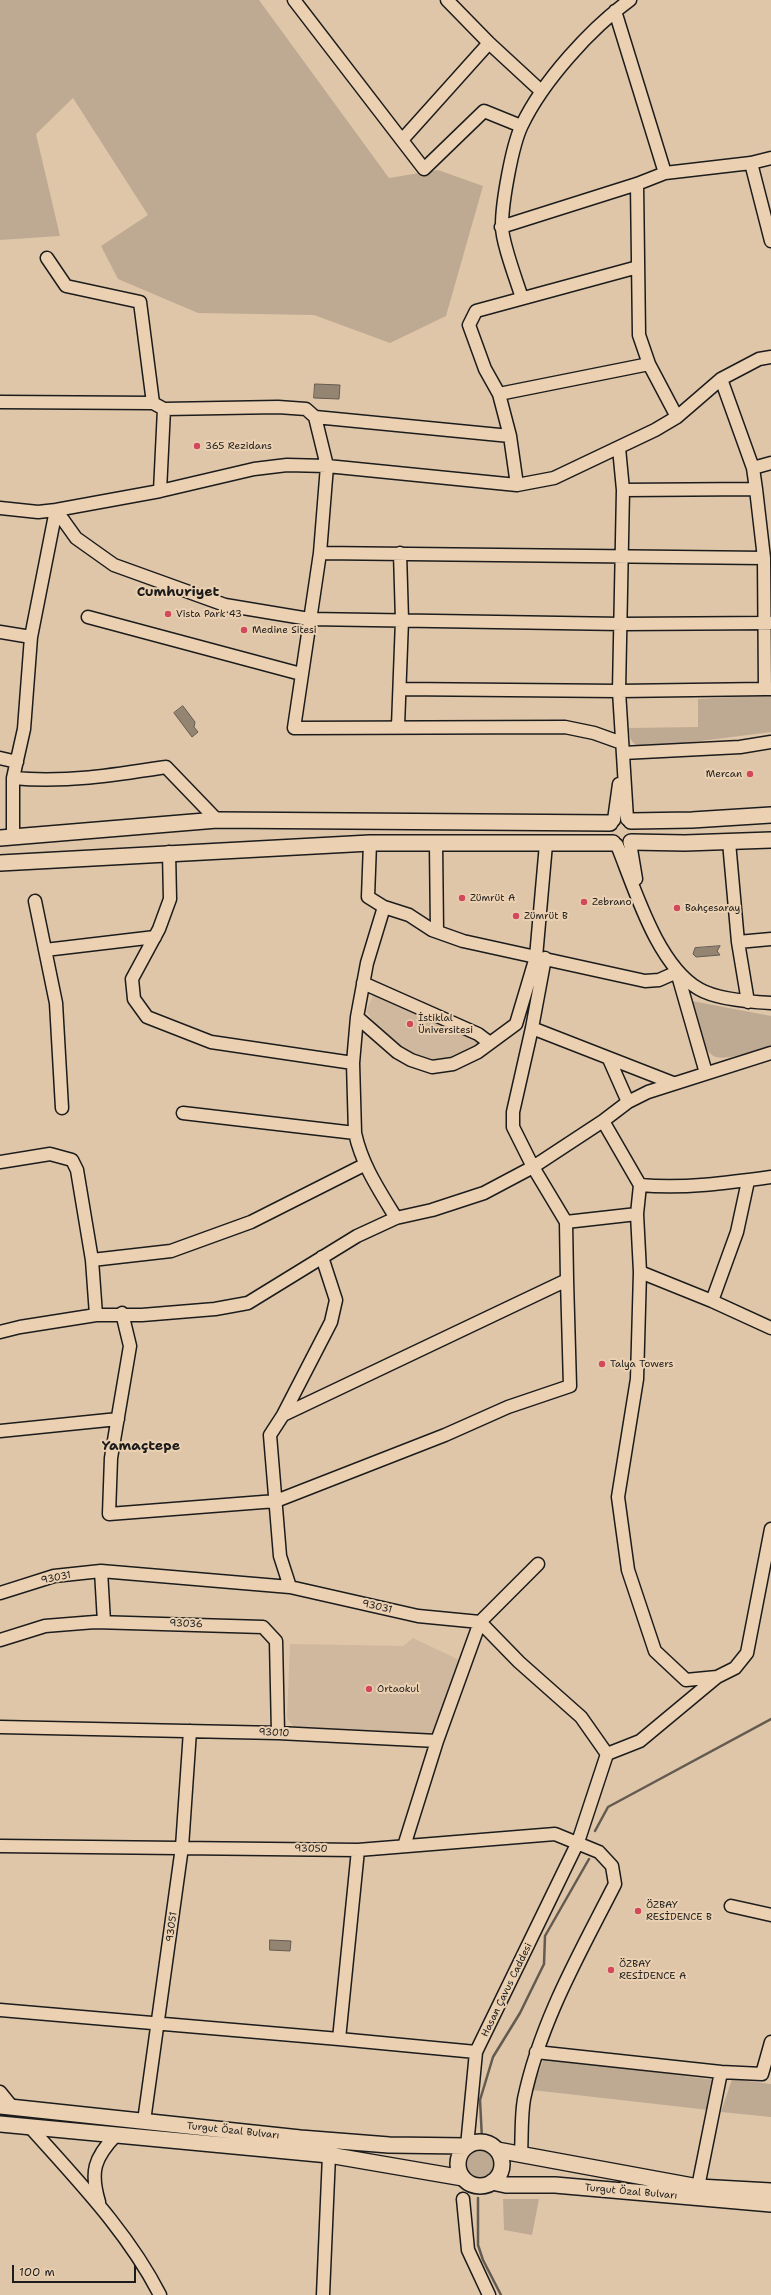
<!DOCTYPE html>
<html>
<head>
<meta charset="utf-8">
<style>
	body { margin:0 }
	#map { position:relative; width:771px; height:2295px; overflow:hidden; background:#dfc6a9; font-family:"Shantell Sans",sans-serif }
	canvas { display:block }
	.scale { position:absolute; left:12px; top:2265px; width:124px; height:18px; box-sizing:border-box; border:2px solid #1c1c1c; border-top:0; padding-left:5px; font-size:12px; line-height:14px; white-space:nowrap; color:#1c1c1c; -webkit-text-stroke:3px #ebd1b2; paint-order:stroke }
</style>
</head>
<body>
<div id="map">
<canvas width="771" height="2295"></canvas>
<div class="scale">100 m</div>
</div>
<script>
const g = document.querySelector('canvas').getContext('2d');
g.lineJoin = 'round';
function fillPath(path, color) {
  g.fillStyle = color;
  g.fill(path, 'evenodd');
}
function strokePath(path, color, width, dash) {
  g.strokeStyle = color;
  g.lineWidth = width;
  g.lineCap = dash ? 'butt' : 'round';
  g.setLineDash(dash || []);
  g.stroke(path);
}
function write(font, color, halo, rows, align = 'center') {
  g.font = font + ' "Shantell Sans",sans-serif';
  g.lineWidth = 4;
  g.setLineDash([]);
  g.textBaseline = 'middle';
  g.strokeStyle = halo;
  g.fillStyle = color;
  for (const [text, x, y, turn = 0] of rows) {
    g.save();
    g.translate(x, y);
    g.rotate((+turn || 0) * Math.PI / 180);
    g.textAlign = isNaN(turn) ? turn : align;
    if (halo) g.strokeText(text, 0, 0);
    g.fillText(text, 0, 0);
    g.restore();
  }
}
fillPath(new Path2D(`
	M 374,994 L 474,1037 L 482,1044 L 446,1063 L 416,1056 L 391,1044 L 366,1011 Z
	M 413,1638 L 459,1660 L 434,1735 L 297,1731 L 287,1718 L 290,1644 L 403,1646 Z`), '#cfb89d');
fillPath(new Path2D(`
	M 0,0 L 259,0 L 389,178 L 438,170 L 483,186 L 446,316 L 390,343 L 314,315 L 198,313 L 118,279 L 101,246 L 148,215 L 73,98 L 36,134 L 60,236 L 0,240 Z
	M 771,695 L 771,732 L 645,748 C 632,744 630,742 629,728 L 698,727 L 698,699 Z
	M 692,1001 L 771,1016 L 771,1046 C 704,1065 710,1068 692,1001 Z
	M 550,2058 L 714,2080 L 709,2110 L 532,2090 L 543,2061 Z
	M 732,2079 L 771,2084 L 771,2117 L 721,2112 Z
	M467 2165a14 14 0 1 1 28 0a14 14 0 1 1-28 0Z
	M 503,2199 L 539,2199 L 532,2235 L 504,2230 Z`), '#beaa92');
const water = new Path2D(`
	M 315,384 L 340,385 L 339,399 L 314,398 Z
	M 183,706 L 195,722 L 194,727 L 198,732 L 192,737 L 174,713 Z
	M 720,946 L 717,951 L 720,955 L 696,957 L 693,954 L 695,948 Z
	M 270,1940 L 291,1941 L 290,1951 L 270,1950 Z`);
fillPath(water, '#948572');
strokePath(water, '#645b50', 1);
strokePath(new Path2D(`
	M 595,1831 L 608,1807 L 771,1719
	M 482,2139 L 480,2100 L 493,2057 L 520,2013 L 544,1964 L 545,1936 L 589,1859
	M 478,2198 L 478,2245 L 483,2260 L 501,2295`), '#645b50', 2.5);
const minor = new Path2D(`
	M 294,0 L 424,169 L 484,111 L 521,126
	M 447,0 L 489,43 L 541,91
	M 615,11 L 665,173
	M 402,140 L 489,43
	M 751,163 L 771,241
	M 637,184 L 639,335 L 649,364 L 677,417
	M 501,227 L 637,184 L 665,173 L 751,163 L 771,158
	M 47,258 L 66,286 L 140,302 L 153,403
	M 522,298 C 517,282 501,240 502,225 C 502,203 512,145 522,125 C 543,81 591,28 630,0
	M 721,379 L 753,468 L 756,489 L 764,558 L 765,689 L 771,689
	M 499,394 L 649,364
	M 0,402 L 153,403 L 164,409 L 278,407 L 306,409 L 315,417 L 327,466 L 320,553 L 294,728 L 565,727 L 594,733 L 622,743
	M 315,417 L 510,436
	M 619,448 L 623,490 L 619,691 L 627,819
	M 753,468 L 771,463
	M 517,485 L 510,436 L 499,394 L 485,369 L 469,325 L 476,311 L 638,267
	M 623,490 L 756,489
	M 160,491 L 164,409
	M 0,508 L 38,512 L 56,510 L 160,491 L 254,469 L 287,465 L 327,466 L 517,485 L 554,478 L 655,430 L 677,417 L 721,379 L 759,359 L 771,357
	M 56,510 L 76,538 L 114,565 L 225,605 L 309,619 L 622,624 L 771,623
	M 320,553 L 764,558
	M 88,617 L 301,674
	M 0,632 L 31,637
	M 400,689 L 619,691 L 765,689
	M 398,726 L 402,620 L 400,553
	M 623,753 L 740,747 L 771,742
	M 0,758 L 17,762
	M 13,778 C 65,783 115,775 166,767 L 217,820
	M 614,820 L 619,784
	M 13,836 L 13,778 L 24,729 L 31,637 L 56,510
	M 729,842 L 738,942 L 771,939
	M 370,843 L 368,897 L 384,907 L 367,963 L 357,1017 L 397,1052 L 411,1060 L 432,1067 L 453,1064 L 478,1052 L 516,1024 L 536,957 L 546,844
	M 630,843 L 636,879
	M 436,844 L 437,932
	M 617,845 C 635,889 657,965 699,989 C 716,999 752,1002 771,1003
	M 169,852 L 170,899 L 159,929 L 132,979 L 134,999 L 147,1017 L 211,1042 L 353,1063 L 357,1017
	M 35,901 L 56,1003 L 62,1108
	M 384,907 L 409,915 L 432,930 L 463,941 L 645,981 L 659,980 L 677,972 L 706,1073
	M 738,942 L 748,1002
	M 45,950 L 155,937
	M 545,958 L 532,1028 L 513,1112 L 513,1127 L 533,1167 L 566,1222 L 637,1214
	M 363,983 L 478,1034 L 490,1043
	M 532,1028 L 673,1083
	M 609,1059 L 628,1102
	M 353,1063 L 355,1133 C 362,1165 379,1190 396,1218
	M 183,1113 L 355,1133
	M 603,1121 L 640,1185 L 637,1214 L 640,1272 L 637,1379 L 618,1497 L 628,1570 L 655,1651 L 686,1680 L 717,1677
	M 0,1162 L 50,1154 L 72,1160 L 77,1170 L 92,1260 L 96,1315
	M 640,1185 C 683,1189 728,1183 771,1177
	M 92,1260 L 171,1251 L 251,1222 L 364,1165
	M 640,1272 L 712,1301 L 771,1328
	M 712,1301 L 737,1232 L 748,1181
	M 122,1313 L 130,1346 L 111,1458 L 109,1514 L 276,1501 L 445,1435 L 508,1407 L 570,1386 L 567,1280
	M 0,1332 L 20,1327 L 96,1315 L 142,1315 L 215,1309 L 248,1303 L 357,1236 L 396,1218 L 432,1210 L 484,1193 L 533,1167 L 603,1121 L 628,1102 L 648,1092 L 771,1053
	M 283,1415 L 567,1280 L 566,1222
	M 0,1431 L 118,1419
	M 101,1571 L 104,1622
	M 290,1587 L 280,1556 L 270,1435 L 283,1415 L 331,1322 L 336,1300 L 322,1257
	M 0,1593 L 54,1576 L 101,1571 L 290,1587 L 418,1616 L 480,1622 L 519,1662 L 581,1717 L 607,1754 L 578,1842 L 476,2052 L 467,2146
	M 0,1640 L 45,1626 L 95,1622 L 263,1627 L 276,1641 L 278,1733
	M 0,1727 L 278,1733 L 437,1741 L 404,1846
	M 437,1741 L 480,1622 L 538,1564
	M 607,1754 L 640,1741 L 717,1677 L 735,1668 L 747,1653 L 771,1529
	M 0,1846 L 358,1850 L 555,1834 L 599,1852 L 612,1866 L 615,1884 C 580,1953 540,2022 524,2099 C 521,2116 522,2136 521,2153
	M 358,1850 L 339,2039 L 476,2052
	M 731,1906 L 771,1915
	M 0,2010 L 339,2039
	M 536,2052 L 721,2072
	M 0,2092 L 13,2108
	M 144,2121 L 182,1847 L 190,1731
	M 30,2127 C 77,2180 128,2232 160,2295
	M 698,2187 L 721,2072 L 762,2074 L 771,2042
	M 463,2199 L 468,2250 L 489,2295
	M 99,2202 C 90,2172 94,2158 116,2135
	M 323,2295 L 329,2155`);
const major = new Path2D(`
	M 631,821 L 692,820 L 771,815
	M 0,838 L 217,820 L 610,823
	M 631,842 L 685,843 L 771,840
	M 0,863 L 370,843 L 613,843
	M 0,2106 L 300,2138 L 389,2145 L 467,2146
	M 0,2124 L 329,2155 L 463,2178
	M458 2164a22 22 0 1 1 44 0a22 22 0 1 1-44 0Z
	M 497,2150 L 698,2187 L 771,2191
	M 492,2182 L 506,2185 L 555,2185 L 771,2204`);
strokePath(minor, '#1c1c1c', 15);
strokePath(major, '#1c1c1c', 18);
strokePath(minor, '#ebd1b2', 12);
strokePath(major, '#ebd1b2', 15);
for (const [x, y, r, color] of [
	[197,446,4,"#d1495b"],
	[168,614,4,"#d1495b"],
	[244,630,4,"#d1495b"],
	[750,774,4,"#d1495b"],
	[462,898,4,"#d1495b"],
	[584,902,4,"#d1495b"],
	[677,908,4,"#d1495b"],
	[516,916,4,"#d1495b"],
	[410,1024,4,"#d1495b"],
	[602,1364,4,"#d1495b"],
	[369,1689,4,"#d1495b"],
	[638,1911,4,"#d1495b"],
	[611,1970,4,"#d1495b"]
]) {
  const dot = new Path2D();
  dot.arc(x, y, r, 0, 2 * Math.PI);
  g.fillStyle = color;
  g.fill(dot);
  strokePath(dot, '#ebd1b2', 1.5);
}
write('10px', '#1c1c1c', '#ebd1b2', [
	["365 Rezidans",205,446],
	["Vista Park 43",176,614],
	["Medine Sitesi",252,630],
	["Mercan",742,774,"right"],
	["Zümrüt A",470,898],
	["Zebrano",592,902],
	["Bahçesaray",685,908],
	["Zümrüt B",524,916],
	["İstiklal",418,1018],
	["Üniversitesi",418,1030],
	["Talya Towers",610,1364],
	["Ortaokul",377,1689],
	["ÖZBAY",646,1905],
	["RESİDENCE B",646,1917],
	["ÖZBAY",619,1964],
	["RESİDENCE A",619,1976]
], 'left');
write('10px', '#1c1c1c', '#ebd1b2', [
	["93031",56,1578,-11],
	["93031",377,1607,13],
	["93036",186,1624,2],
	["93010",274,1733,2],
	["93050",311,1849,1],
	["93051",172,1927,-82],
	["Hasan Çavus Caddesi",507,1990,-64],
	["Turgut Özal Bulvarı",233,2131,6],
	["Turgut Özal Bulvarı",631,2192,5]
]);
write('bold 14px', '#1c1c1c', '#ebd1b2', [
	["Cumhuriyet",178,592],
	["Yamaçtepe",141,1446]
]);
</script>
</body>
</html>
